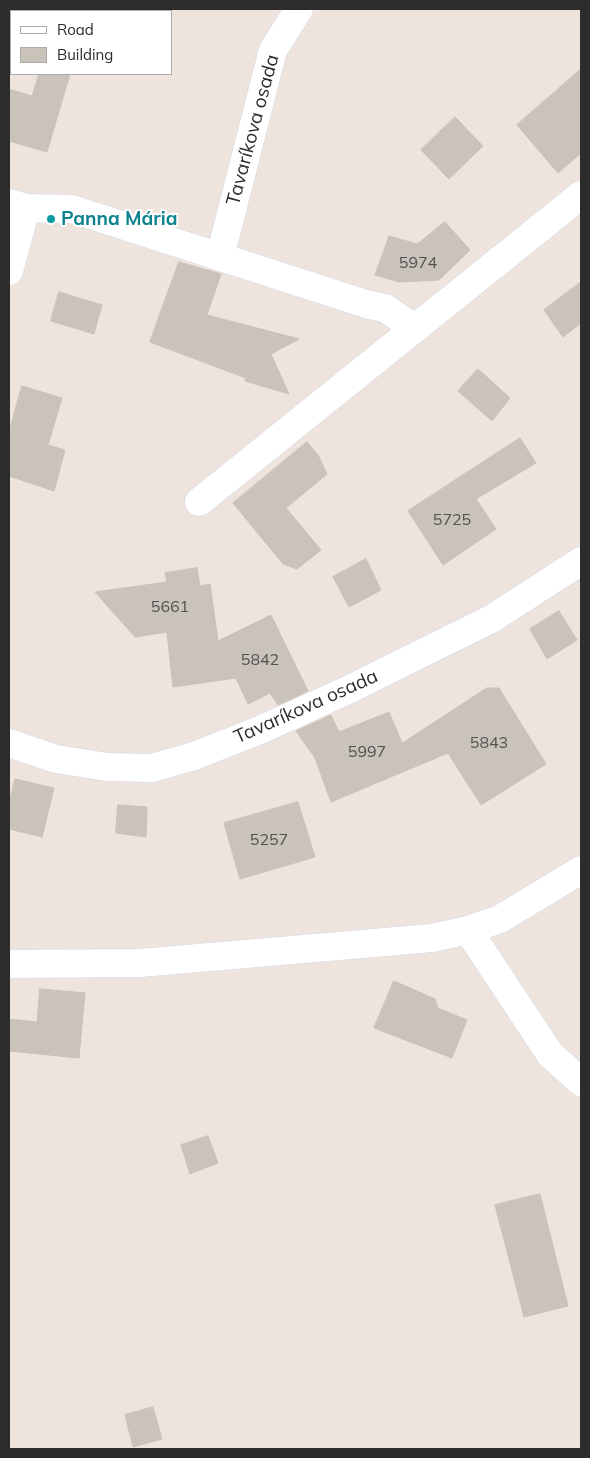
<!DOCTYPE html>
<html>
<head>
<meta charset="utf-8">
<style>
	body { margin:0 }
	#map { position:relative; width:590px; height:1458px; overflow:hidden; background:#eee4dd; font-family:Mulish,sans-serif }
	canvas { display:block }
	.frame { position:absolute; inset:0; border:10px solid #2c2c2c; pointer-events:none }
	.legend { position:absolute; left:10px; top:10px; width:162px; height:65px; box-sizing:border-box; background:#fff; border:1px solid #ababab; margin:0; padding:6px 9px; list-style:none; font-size:15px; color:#2c2c2c }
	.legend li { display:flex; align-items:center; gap:10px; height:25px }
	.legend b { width:25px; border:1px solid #ababab }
</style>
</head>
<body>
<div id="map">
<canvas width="590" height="1458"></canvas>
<div class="frame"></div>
<ul class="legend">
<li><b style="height:6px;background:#fff"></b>Road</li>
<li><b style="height:14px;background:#c9c3bc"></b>Building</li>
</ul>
</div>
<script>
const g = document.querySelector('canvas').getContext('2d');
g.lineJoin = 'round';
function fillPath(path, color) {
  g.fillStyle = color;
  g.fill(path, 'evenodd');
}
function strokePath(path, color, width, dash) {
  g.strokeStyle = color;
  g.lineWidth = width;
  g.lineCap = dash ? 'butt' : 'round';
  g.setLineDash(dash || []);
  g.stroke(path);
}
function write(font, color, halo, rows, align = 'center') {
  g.font = font + ' Mulish,sans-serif';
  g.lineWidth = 4;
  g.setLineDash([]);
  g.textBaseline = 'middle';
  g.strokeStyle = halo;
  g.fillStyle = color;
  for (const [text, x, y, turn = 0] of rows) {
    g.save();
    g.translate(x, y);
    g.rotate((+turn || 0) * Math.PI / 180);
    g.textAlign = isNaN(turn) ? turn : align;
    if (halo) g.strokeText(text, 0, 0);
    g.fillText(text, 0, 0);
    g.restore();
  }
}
const building = new Path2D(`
	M 581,69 L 581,153 L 558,173 L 517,125 Z
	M 39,74 L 70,74 L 47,152 L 9,141 L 9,89 L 32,96 Z
	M 455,117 L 483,146 L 449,179 L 421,150 Z
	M 445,222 L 470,250 L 439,280 L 399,282 L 375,275 L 389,236 L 417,244 Z
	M 179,262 L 221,274 L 207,315 L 299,339 L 271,354 L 289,394 L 245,381 L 246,378 L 150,342 Z
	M 581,282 L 581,323 L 563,337 L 544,310 Z
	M 59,292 L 102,305 L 94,334 L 51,321 Z
	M 478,369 L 510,398 L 492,421 L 458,391 Z
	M 22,386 L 62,398 L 48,445 L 65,450 L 54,491 L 9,476 L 9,433 Z
	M 520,438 L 536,463 L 476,499 L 496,529 L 443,565 L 408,511 Z
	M 307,442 L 318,455 L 327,474 L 286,508 L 321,550 L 297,569 L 283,564 L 233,503 Z
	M 366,559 L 381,590 L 349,607 L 333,577 Z
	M 197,568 L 200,586 L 210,584 L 218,641 L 271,615 L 308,691 L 278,705 L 270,693 L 248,704 L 236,678 L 173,687 L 167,632 L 135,637 L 95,592 L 167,582 L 165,573 Z
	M 559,611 L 577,640 L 547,659 L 530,629 Z
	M 487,688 L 499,688 L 546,764 L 481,805 L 448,753 L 331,802 L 315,758 L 296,731 L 331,715 L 339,732 L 389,712 L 402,743 Z
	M 15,779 L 54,788 L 42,837 L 9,829 L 9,805 Z
	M 298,802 L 315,857 L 240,879 L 224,823 Z
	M 118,805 L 147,807 L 146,837 L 116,833 Z
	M 394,981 L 435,999 L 438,1008 L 467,1020 L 452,1058 L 374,1028 Z
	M 40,989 L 85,993 L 79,1058 L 9,1051 L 9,1019 L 37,1022 Z
	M 208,1136 L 218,1163 L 190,1174 L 181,1145 Z
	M 540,1194 L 568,1306 L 524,1317 L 495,1205 Z
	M 153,1407 L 162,1439 L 133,1447 L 125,1415 Z`);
fillPath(building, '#c9c3bc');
strokePath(building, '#cac0b7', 1);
const minor = new Path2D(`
	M 9,203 L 26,208 L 72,209 L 366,304 L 385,308 L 414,328
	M 220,257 L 273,50 L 299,9
	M 9,271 L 26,208
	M 199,502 L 581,195
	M 9,743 L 56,759 L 107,767 L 152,768 L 194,756 L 260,730 L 350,689 L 493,618 L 581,561
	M 468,930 L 550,1054 L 581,1082
	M 9,964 L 140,963 L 432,938 L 468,930 L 500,919 L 581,870`);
strokePath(minor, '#d2d9e5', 29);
strokePath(minor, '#fff', 28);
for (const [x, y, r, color] of [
	[51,219,5,"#0f9aa8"]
]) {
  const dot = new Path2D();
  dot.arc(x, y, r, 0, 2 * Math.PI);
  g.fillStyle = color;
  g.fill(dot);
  strokePath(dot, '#fff', 2);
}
write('16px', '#535250', null, [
	["5974",418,263],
	["5725",452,520],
	["5661",170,607],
	["5842",260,660],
	["5843",489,743],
	["5997",367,752],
	["5257",269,840]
]);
write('19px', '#2c2c2c', '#fff', [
	["Tavaríkova osada",253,130,-75],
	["Tavaríkova osada",306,707,-24]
]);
write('bold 19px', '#0d838f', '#fff', [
	["Panna Mária",61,219]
], 'left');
</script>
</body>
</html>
